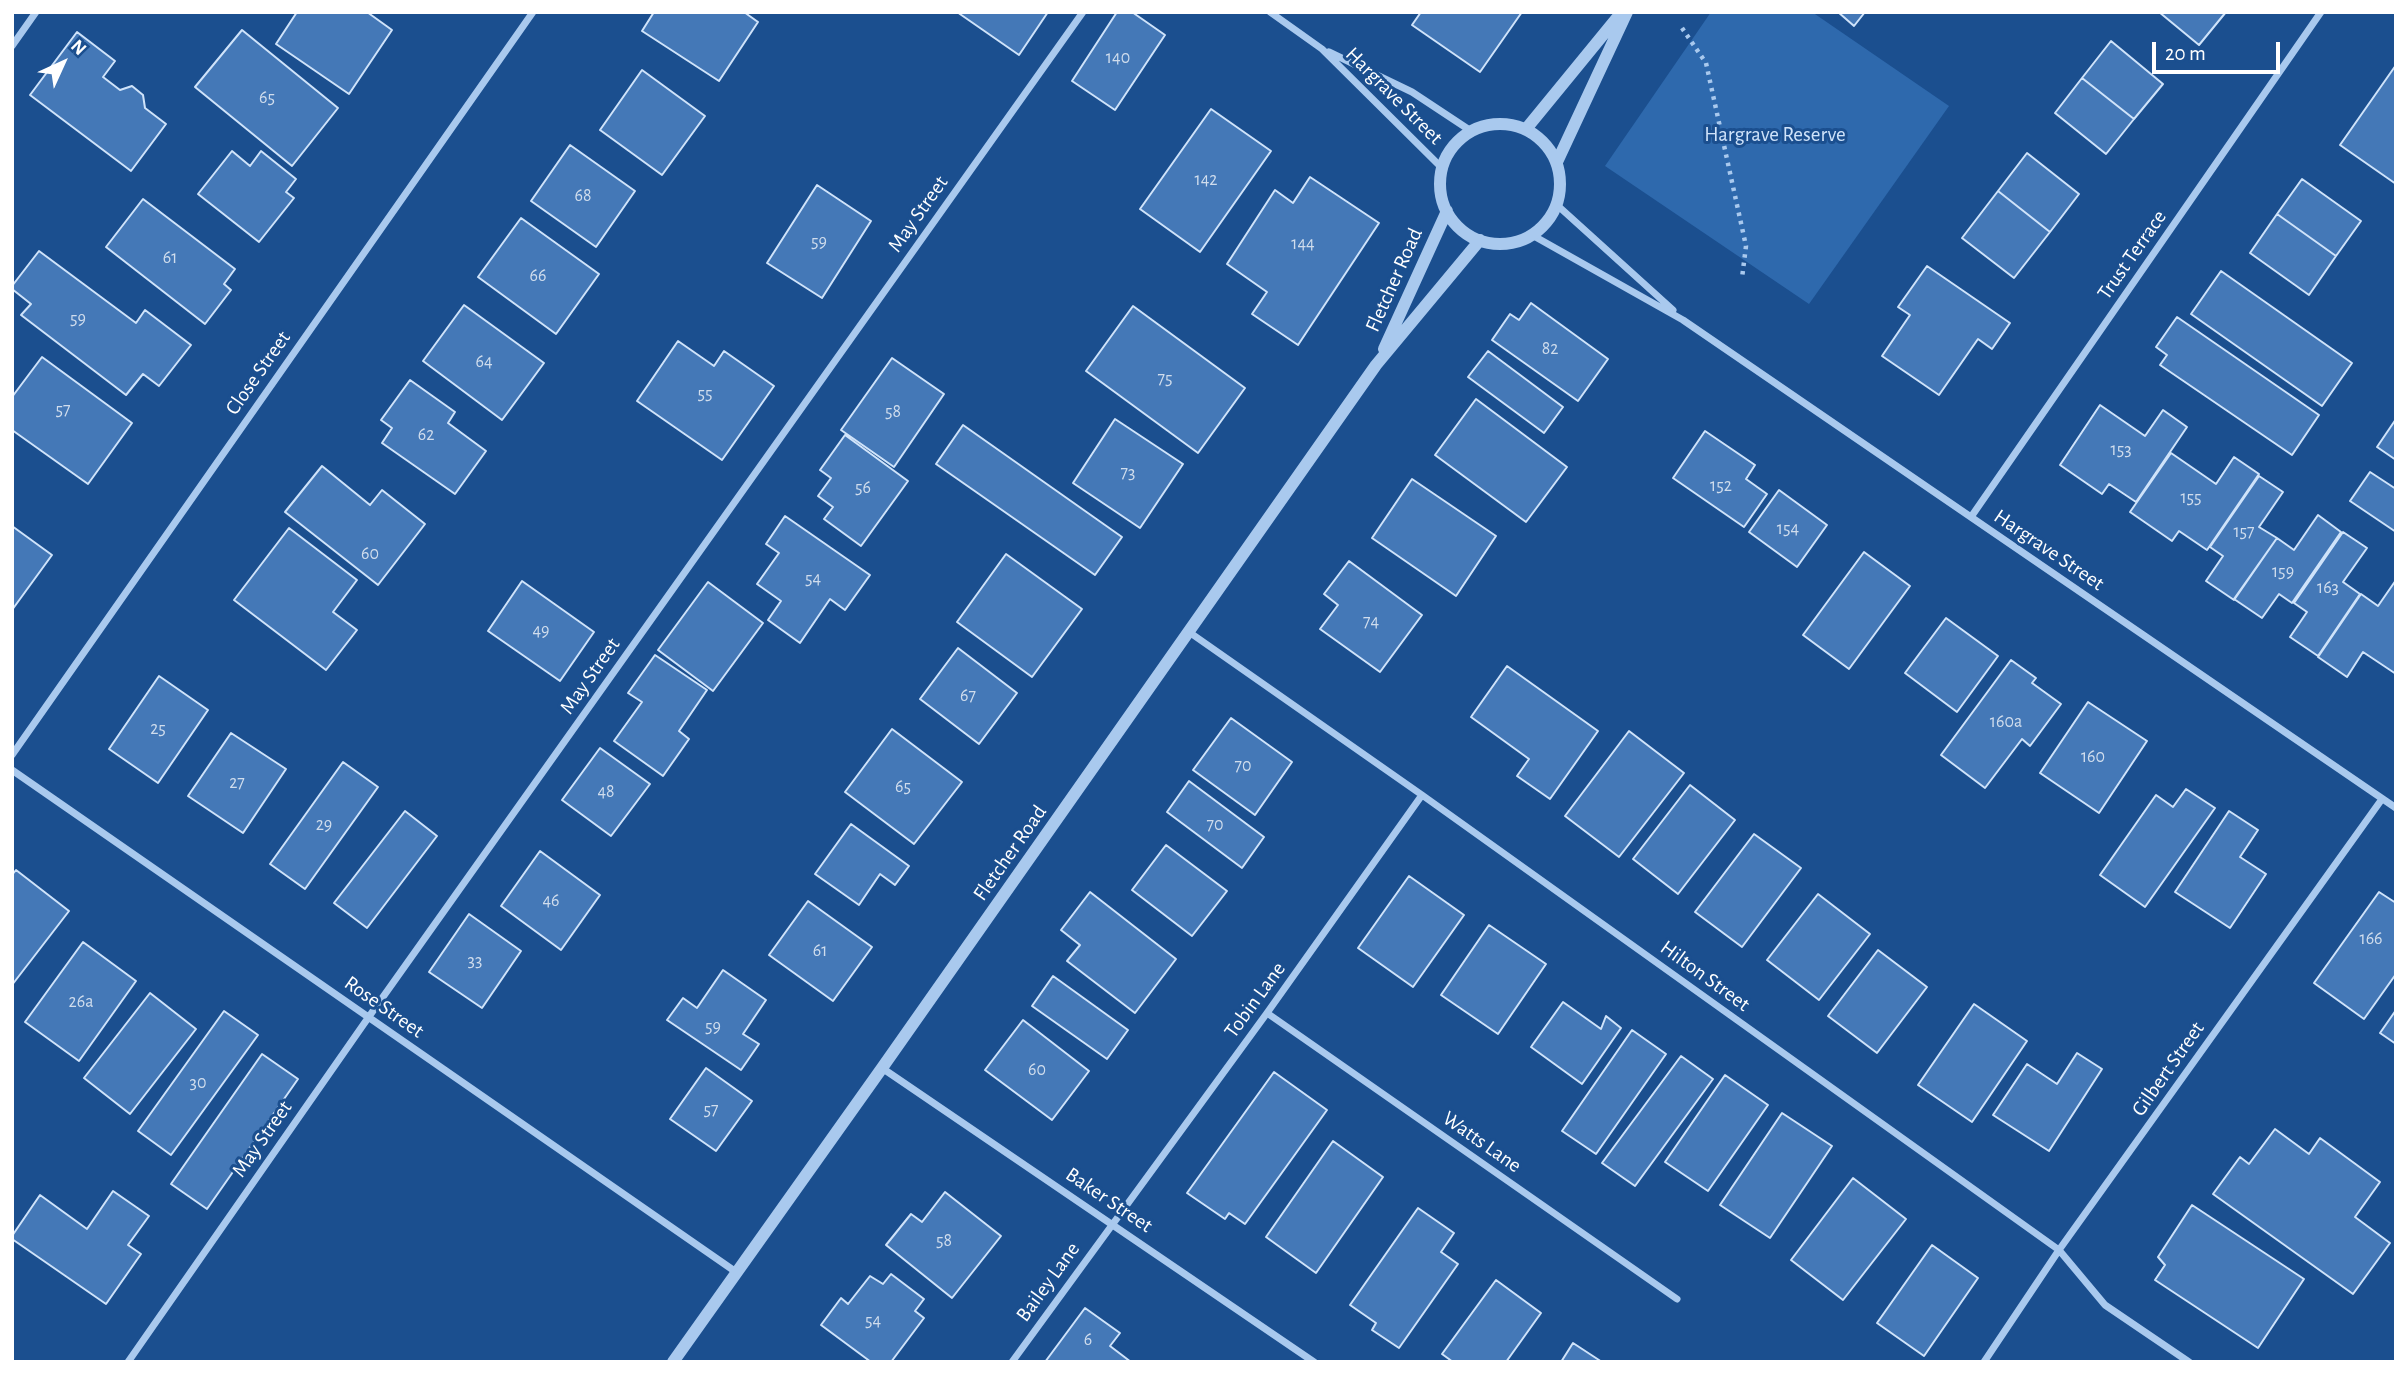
<!DOCTYPE html>
<html>
<head>
<meta charset="utf-8">
<style>
	body { margin:0 }
	#map { position:relative; width:2408px; height:1374px; overflow:hidden; background:#1b4f8f; font-family:"Alegreya Sans",sans-serif }
	canvas { display:block }
	.frame { position:absolute; inset:0; border:14px solid #fff; pointer-events:none }
	.north { position:absolute; left:28px; top:28px; width:70px; height:70px; -webkit-text-stroke:5px #1b4f8f; paint-order:stroke; rotate:45deg; font-size:19px; font-weight:700; line-height:28px; text-align:center; color:#fff }
	.north::after { content:''; display:block; margin:auto; width:24px; height:32px; background:#fff; clip-path:polygon(50% 0,100% 100%,50% 72%,0 100%) }
	.scale { position:absolute; left:2152px; top:42px; width:128px; height:32px; box-sizing:border-box; border:4px solid #fff; border-top:0; padding-left:9px; font-size:21px; line-height:24px; white-space:nowrap; color:#fff; -webkit-text-stroke:5px #1b4f8f; paint-order:stroke }
</style>
</head>
<body>
<div id="map">
<canvas width="2408" height="1374"></canvas>
<div class="frame"></div>
<div class="north">N</div>
<div class="scale">20 m</div>
</div>
<script>
const g = document.querySelector('canvas').getContext('2d');
g.lineJoin = 'round';
function fillPath(path, color) {
  g.fillStyle = color;
  g.fill(path, 'evenodd');
}
function strokePath(path, color, width, dash) {
  g.strokeStyle = color;
  g.lineWidth = width;
  g.lineCap = dash ? 'butt' : 'round';
  g.setLineDash(dash || []);
  g.stroke(path);
}
function write(font, color, halo, rows, align = 'center') {
  g.font = font + ' "Alegreya Sans",sans-serif';
  g.lineWidth = 6;
  g.setLineDash([]);
  g.textBaseline = 'middle';
  g.strokeStyle = halo;
  g.fillStyle = color;
  for (const [text, x, y, turn = 0] of rows) {
    g.save();
    g.translate(x, y);
    g.rotate((+turn || 0) * Math.PI / 180);
    g.textAlign = isNaN(turn) ? turn : align;
    if (halo) g.strokeText(text, 0, 0);
    g.fillText(text, 0, 0);
    g.restore();
  }
}
fillPath(new Path2D(`
	M 1711,12 L 1812,12 L 1949,106 L 1809,304 L 1605,166 Z`), '#2e69ad');
const building = new Path2D(`
	M 297,12 L 367,12 L 392,30 L 349,94 L 276,44 Z
	M 654,12 L 744,12 L 758,22 L 719,81 L 642,31 Z
	M 957,12 L 1048,12 L 1019,55 Z
	M 1117,12 L 1132,12 L 1165,35 L 1115,110 L 1072,81 Z
	M 1421,12 L 1522,12 L 1480,72 L 1412,25 Z
	M 1838,12 L 1865,12 L 1854,26 Z
	M 2159,12 L 2226,12 L 2199,45 Z
	M 242,30 L 338,108 L 292,166 L 195,87 Z
	M 77,32 L 115,61 L 103,77 L 120,90 L 132,86 L 143,95 L 145,108 L 166,124 L 131,171 L 30,95 Z
	M 2111,41 L 2163,84 L 2134,119 L 2082,78 Z
	M 2396,65 L 2396,184 L 2340,145 Z
	M 642,70 L 705,116 L 662,175 L 600,130 Z
	M 2082,78 L 2134,119 L 2106,154 L 2055,113 Z
	M 1211,109 L 1271,151 L 1200,252 L 1140,209 Z
	M 570,145 L 635,191 L 596,247 L 531,201 Z
	M 232,151 L 250,166 L 261,151 L 296,179 L 286,192 L 294,198 L 259,242 L 198,194 Z
	M 2027,153 L 2079,194 L 2050,232 L 1998,191 Z
	M 1310,177 L 1379,223 L 1298,345 L 1252,314 L 1267,292 L 1227,264 L 1275,190 L 1293,203 Z
	M 2302,179 L 2361,221 L 2336,256 L 2277,214 Z
	M 817,185 L 871,221 L 822,298 L 767,263 Z
	M 1998,191 L 2050,232 L 2014,278 L 1962,238 Z
	M 143,199 L 235,269 L 224,284 L 231,290 L 205,324 L 106,247 Z
	M 2277,214 L 2336,256 L 2309,295 L 2250,253 Z
	M 521,218 L 599,274 L 556,334 L 478,277 Z
	M 39,251 L 136,323 L 145,310 L 191,345 L 159,386 L 143,374 L 126,395 L 21,315 L 31,304 L 12,289 L 12,286 Z
	M 1927,266 L 2010,323 L 1992,349 L 1978,339 L 1939,395 L 1882,356 L 1910,315 L 1898,307 Z
	M 2221,271 L 2352,363 L 2322,406 L 2191,314 Z
	M 1531,303 L 1608,359 L 1578,401 L 1492,340 L 1510,314 L 1519,320 Z
	M 464,305 L 544,363 L 502,420 L 423,361 Z
	M 1133,306 L 1245,388 L 1198,453 L 1086,371 Z
	M 2177,317 L 2319,415 L 2292,455 L 2160,365 L 2167,355 L 2156,347 Z
	M 678,341 L 714,366 L 724,351 L 774,386 L 722,460 L 637,401 Z
	M 1488,351 L 1563,407 L 1544,433 L 1468,377 Z
	M 42,357 L 132,423 L 88,484 L 12,430 L 12,397 Z
	M 892,358 L 944,394 L 894,467 L 841,430 Z
	M 410,380 L 455,412 L 448,423 L 486,451 L 455,494 L 382,443 L 392,428 L 381,420 Z
	M 1476,399 L 1567,467 L 1526,522 L 1435,455 Z
	M 2100,405 L 2145,436 L 2163,410 L 2187,427 L 2136,502 L 2109,484 L 2102,494 L 2060,465 Z
	M 1115,419 L 1183,464 L 1140,528 L 1073,483 Z
	M 2396,419 L 2396,460 L 2377,447 Z
	M 963,425 L 1122,537 L 1095,575 L 936,464 Z
	M 1705,431 L 1755,465 L 1746,479 L 1767,494 L 1744,527 L 1673,478 Z
	M 845,435 L 908,481 L 861,546 L 824,519 L 833,507 L 818,496 L 831,478 L 820,470 Z
	M 2171,453 L 2216,484 L 2234,457 L 2259,474 L 2207,550 L 2179,531 L 2172,541 L 2130,512 Z
	M 322,466 L 370,505 L 382,490 L 425,524 L 378,585 L 285,512 Z
	M 2370,472 L 2396,489 L 2396,532 L 2350,501 Z
	M 2259,476 L 2283,492 L 2259,527 L 2277,538 L 2234,600 L 2206,581 L 2223,556 L 2210,547 Z
	M 1412,479 L 1496,536 L 1456,596 L 1372,538 Z
	M 1779,490 L 1827,525 L 1797,567 L 1749,532 Z
	M 2318,515 L 2341,532 L 2292,603 L 2279,594 L 2262,618 L 2234,599 L 2277,538 L 2294,550 Z
	M 785,516 L 870,575 L 845,610 L 830,599 L 800,643 L 768,620 L 781,601 L 757,584 L 779,553 L 766,544 Z
	M 12,526 L 52,555 L 12,610 Z
	M 289,528 L 357,580 L 333,612 L 357,630 L 326,670 L 234,600 Z
	M 2343,532 L 2367,548 L 2343,582 L 2360,594 L 2318,656 L 2290,637 L 2307,612 L 2294,603 Z
	M 1864,552 L 1910,586 L 1849,669 L 1803,635 Z
	M 1006,554 L 1082,609 L 1032,677 L 957,622 Z
	M 1349,561 L 1422,615 L 1380,672 L 1320,629 L 1338,605 L 1324,594 Z
	M 2396,580 L 2396,674 L 2363,652 L 2347,677 L 2318,657 L 2361,594 L 2378,606 Z
	M 522,581 L 594,632 L 560,681 L 488,631 Z
	M 708,582 L 763,623 L 713,691 L 658,650 Z
	M 1946,618 L 1998,656 L 1957,712 L 1905,673 Z
	M 958,648 L 1017,693 L 979,744 L 920,699 Z
	M 655,655 L 707,690 L 679,731 L 689,739 L 663,776 L 614,741 L 642,702 L 628,693 Z
	M 2011,660 L 2036,678 L 2032,683 L 2061,704 L 2030,746 L 2022,739 L 1985,788 L 1941,755 Z
	M 1507,666 L 1598,731 L 1550,799 L 1517,776 L 1529,759 L 1471,717 Z
	M 159,676 L 208,710 L 158,783 L 109,749 Z
	M 2088,702 L 2147,741 L 2099,813 L 2040,773 Z
	M 1231,718 L 1292,762 L 1255,815 L 1193,770 Z
	M 892,729 L 962,782 L 914,844 L 845,792 Z
	M 1629,731 L 1684,773 L 1619,857 L 1565,816 Z
	M 231,733 L 286,769 L 243,833 L 188,796 Z
	M 600,748 L 650,784 L 611,836 L 562,800 Z
	M 343,762 L 378,787 L 305,889 L 270,864 Z
	M 1189,781 L 1264,837 L 1242,868 L 1167,812 Z
	M 1690,785 L 1735,820 L 1678,894 L 1633,859 Z
	M 2186,789 L 2215,808 L 2145,907 L 2100,875 L 2156,795 L 2173,807 Z
	M 405,811 L 437,836 L 367,928 L 334,903 Z
	M 2229,811 L 2258,830 L 2240,857 L 2266,874 L 2230,928 L 2175,892 Z
	M 851,824 L 909,866 L 895,885 L 880,874 L 859,905 L 815,874 Z
	M 1754,834 L 1801,868 L 1742,947 L 1695,912 Z
	M 1166,845 L 1227,891 L 1192,936 L 1132,890 Z
	M 540,851 L 600,895 L 561,950 L 501,906 Z
	M 16,870 L 69,911 L 12,985 L 12,875 Z
	M 1409,876 L 1464,915 L 1413,987 L 1358,948 Z
	M 1090,892 L 1176,959 L 1135,1013 L 1067,961 L 1080,945 L 1061,930 Z
	M 2379,892 L 2396,903 L 2396,974 L 2364,1019 L 2314,983 Z
	M 1818,894 L 1870,934 L 1819,1000 L 1767,960 Z
	M 808,901 L 872,947 L 833,1001 L 769,955 Z
	M 469,914 L 521,951 L 482,1008 L 429,972 Z
	M 1489,925 L 1546,964 L 1498,1034 L 1441,995 Z
	M 83,942 L 136,981 L 79,1061 L 25,1022 Z
	M 1878,950 L 1927,987 L 1877,1053 L 1828,1016 Z
	M 723,970 L 766,1000 L 743,1034 L 759,1044 L 741,1070 L 667,1020 L 683,998 L 697,1008 Z
	M 1053,976 L 1128,1030 L 1107,1059 L 1032,1006 Z
	M 150,993 L 196,1029 L 130,1114 L 84,1078 Z
	M 1563,1002 L 1601,1029 L 1606,1016 L 1621,1028 L 1582,1084 L 1531,1047 Z
	M 1974,1004 L 2027,1041 L 1972,1122 L 1918,1085 Z
	M 2396,1010 L 2396,1044 L 2380,1033 Z
	M 224,1011 L 258,1035 L 171,1155 L 138,1131 Z
	M 1023,1020 L 1089,1071 L 1052,1120 L 985,1070 Z
	M 1632,1030 L 1666,1054 L 1596,1154 L 1562,1131 Z
	M 2077,1053 L 2102,1069 L 2049,1151 L 1993,1115 L 2027,1064 L 2057,1084 Z
	M 262,1054 L 298,1079 L 207,1209 L 171,1184 Z
	M 1681,1056 L 1713,1079 L 1635,1186 L 1602,1163 Z
	M 706,1068 L 752,1101 L 716,1151 L 670,1119 Z
	M 1274,1072 L 1327,1110 L 1245,1224 L 1229,1213 L 1225,1219 L 1187,1193 Z
	M 1725,1075 L 1768,1105 L 1708,1191 L 1665,1162 Z
	M 1782,1113 L 1832,1146 L 1770,1238 L 1720,1205 Z
	M 2275,1129 L 2309,1154 L 2320,1138 L 2380,1182 L 2355,1217 L 2390,1243 L 2353,1294 L 2213,1194 L 2240,1157 L 2249,1164 Z
	M 1333,1141 L 1383,1177 L 1316,1273 L 1266,1237 Z
	M 1853,1178 L 1906,1219 L 1843,1300 L 1791,1260 Z
	M 113,1191 L 149,1216 L 128,1245 L 141,1254 L 106,1304 L 12,1239 L 12,1236 L 40,1195 L 87,1229 Z
	M 945,1192 L 1001,1236 L 952,1298 L 886,1245 L 911,1214 L 922,1222 Z
	M 2192,1205 L 2304,1279 L 2258,1348 L 2155,1280 L 2165,1265 L 2158,1257 Z
	M 1418,1208 L 1454,1233 L 1441,1252 L 1458,1264 L 1399,1348 L 1372,1330 L 1376,1323 L 1350,1305 Z
	M 1932,1245 L 1978,1278 L 1924,1356 L 1877,1323 Z
	M 891,1274 L 924,1299 L 915,1311 L 924,1318 L 891,1362 L 871,1362 L 821,1325 L 841,1298 L 848,1304 L 870,1276 L 883,1284 Z
	M 1496,1280 L 1541,1313 L 1506,1362 L 1453,1362 L 1442,1354 Z
	M 1085,1308 L 1120,1333 L 1110,1346 L 1131,1362 L 1045,1362 Z
	M 1573,1343 L 1602,1362 L 1561,1362 Z`);
fillPath(building, '#4478b7');
strokePath(building, '#cfe3fa', 2);
strokePath(new Path2D(`
	M 1682,28 L 1706,63 L 1746,246 L 1742,278`), '#a9c9ee', 4.5, [3.5, 5]);
strokePath(new Path2D(`
	M 1270,12 L 1322,49 L 1442,168
	M 12,46 L 36,12
	M 1329,52 L 1412,92 L 1471,131
	M 1557,205 L 1673,310
	M 1532,235 L 1683,320 L 2396,808
	M 1971,517 L 2321,12
	M 1189,632 L 1422,795 L 2059,1250 L 2105,1305 L 2189,1362
	M 12,755 L 533,12
	M 12,770 L 736,1272
	M 1267,1013 L 1677,1299
	M 882,1068 L 1314,1362
	M 128,1362 L 368,1018 L 1083,12
	M 1012,1362 L 1267,1013 L 1422,795
	M 1984,1362 L 2059,1250 L 2382,799`), '#a9c9ee', 7);
strokePath(new Path2D(`
	M1440 184a60 60 0 1 1 120 0a60 60 0 1 1-120 0Z
	M 1526,129 L 1621,13
	M 1557,162 L 1627,12
	M 1384,349 L 1447,211
	M 673,1362 L 882,1068 L 1376,365 L 1480,240`), '#a9c9ee', 12);
write('18px', '#d0dded', null, [
	["140",1118,58],
	["65",267,98],
	["142",1206,180],
	["68",583,196],
	["59",819,242],
	["144",1303,244],
	["61",170,258],
	["66",538,276],
	["59",78,319],
	["82",1550,349],
	["64",484,362],
	["75",1165,379],
	["55",705,394],
	["57",63,410],
	["58",893,412],
	["62",426,435],
	["153",2121,450],
	["73",1128,473],
	["152",1721,486],
	["56",863,488],
	["155",2191,498],
	["154",1788,529],
	["157",2244,532],
	["60",370,554],
	["159",2283,572],
	["54",813,579],
	["163",2328,588],
	["74",1371,622],
	["49",541,631],
	["67",968,696],
	["160a",2006,722],
	["25",158,729],
	["160",2093,757],
	["70",1243,766],
	["27",237,783],
	["65",903,787],
	["48",606,792],
	["29",324,825],
	["70",1215,825],
	["46",551,901],
	["166",2371,939],
	["61",820,951],
	["33",475,961],
	["26a",81,1002],
	["59",713,1027],
	["60",1037,1070],
	["30",198,1083],
	["57",711,1110],
	["58",944,1241],
	["54",873,1321],
	["6",1088,1340]
]);
write('21px', '#fff', '#1b4f8f', [
	["Hargrave Street",1394,96,45],
	["May Street",918,214,-55],
	["Trust Terrace",2132,255,-55],
	["Fletcher Road",1394,280,-66],
	["Close Street",258,373,-55],
	["Hargrave Street",2049,550,34],
	["May Street",590,676,-55],
	["Fletcher Road",1010,853,-55],
	["Hilton Street",1705,976,36],
	["Tobin Lane",1255,1000,-54],
	["Rose Street",384,1007,35],
	["Gilbert Street",2168,1069,-55],
	["May Street",262,1139,-55],
	["Watts Lane",1482,1142,35],
	["Baker Street",1109,1200,34],
	["Bailey Lane",1048,1282,-54]
]);
write('21px', '#cfe3fa', '#1b4f8f', [
	["Hargrave Reserve",1775,135]
]);
</script>
</body>
</html>
